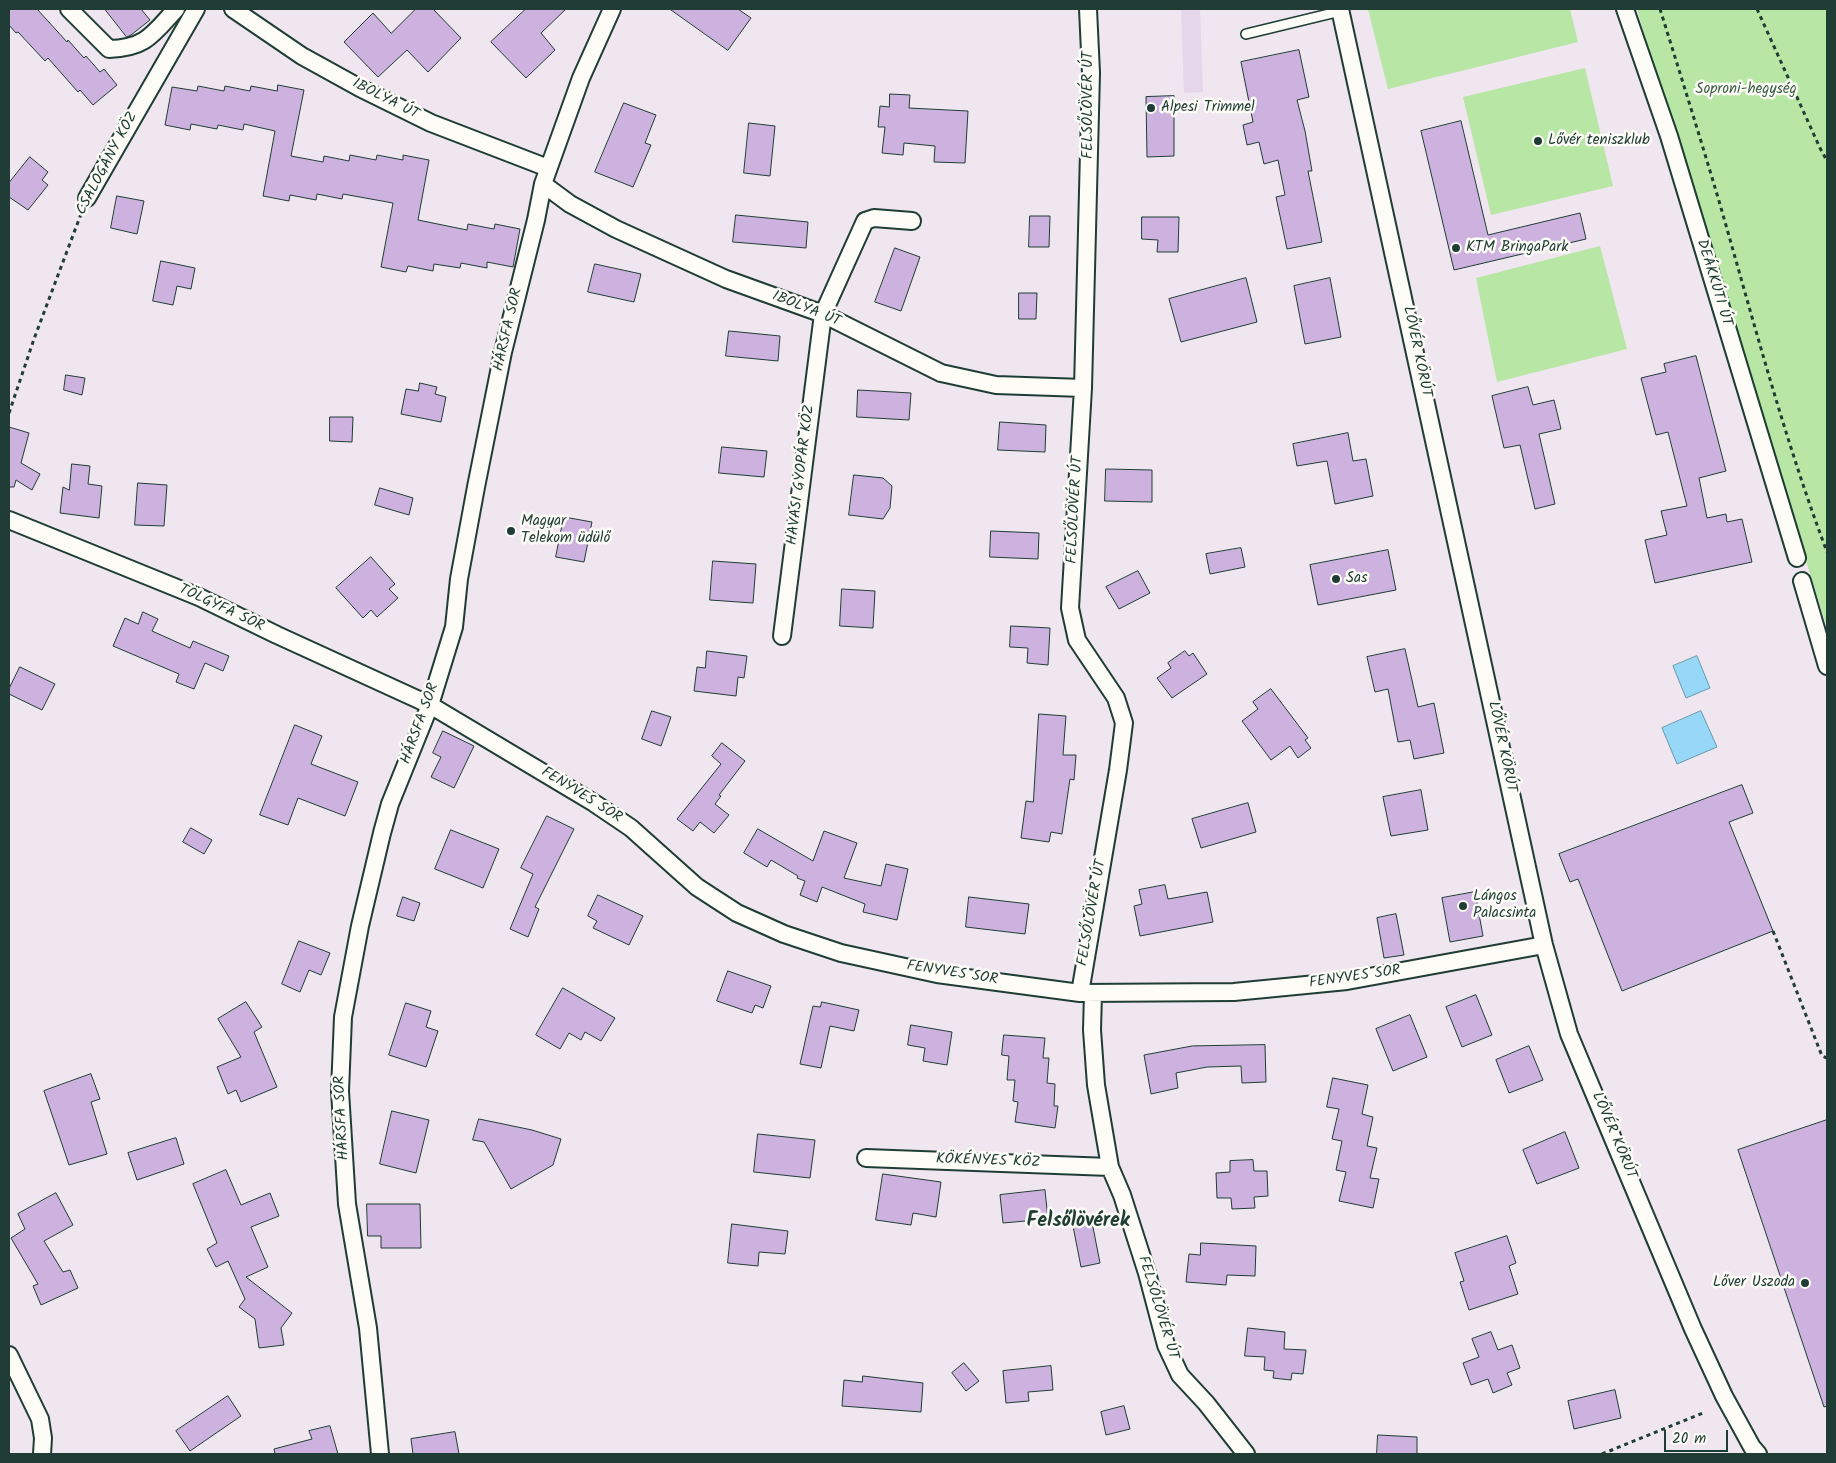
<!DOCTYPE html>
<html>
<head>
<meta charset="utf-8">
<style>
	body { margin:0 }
	#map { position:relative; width:1836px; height:1463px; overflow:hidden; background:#efe6f0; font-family:Kalam,sans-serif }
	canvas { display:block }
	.frame { position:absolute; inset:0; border:10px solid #1f3d34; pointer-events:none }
	.scale { position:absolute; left:1664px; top:1430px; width:64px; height:22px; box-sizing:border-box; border:2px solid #1f3d34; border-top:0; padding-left:6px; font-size:15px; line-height:18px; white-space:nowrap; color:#1f3d34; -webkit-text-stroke:4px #fdfcf7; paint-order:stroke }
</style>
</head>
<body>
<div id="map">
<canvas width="1836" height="1463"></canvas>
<div class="frame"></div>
<div class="scale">20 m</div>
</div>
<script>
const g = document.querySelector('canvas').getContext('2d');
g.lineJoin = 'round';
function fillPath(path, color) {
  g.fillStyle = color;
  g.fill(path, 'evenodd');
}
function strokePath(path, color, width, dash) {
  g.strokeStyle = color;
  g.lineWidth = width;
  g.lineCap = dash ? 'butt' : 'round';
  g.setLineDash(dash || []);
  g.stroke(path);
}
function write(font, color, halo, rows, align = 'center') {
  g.font = font + ' Kalam,sans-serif';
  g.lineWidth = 5;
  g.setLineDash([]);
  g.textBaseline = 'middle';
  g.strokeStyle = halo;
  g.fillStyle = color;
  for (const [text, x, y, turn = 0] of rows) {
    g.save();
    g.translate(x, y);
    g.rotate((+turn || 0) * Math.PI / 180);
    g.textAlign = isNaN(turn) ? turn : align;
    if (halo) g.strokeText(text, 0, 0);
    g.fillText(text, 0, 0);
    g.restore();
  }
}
fillPath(new Path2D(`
	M 1181,9 L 1200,9 L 1203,92 L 1184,93 Z`), '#e5d6eb');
fillPath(new Path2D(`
	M 1368,9 L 1570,9 L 1578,42 L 1388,89 Z
	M 1637,9 L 1827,9 L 1827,628 L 1677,147 Z
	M 1585,68 L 1613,186 L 1491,215 L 1463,97 Z
	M 1600,246 L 1627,349 L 1497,382 L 1476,278 Z`), '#b8e6a4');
const water = new Path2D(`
	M 1697,656 L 1710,688 L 1686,698 L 1673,666 Z
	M 1701,711 L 1717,747 L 1677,764 L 1662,728 Z`);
fillPath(water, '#97d7f8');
strokePath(water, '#6799aa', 1);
const building = new Path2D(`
	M 9,9 L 37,9 L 67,42 L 68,40 L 84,58 L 86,56 L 100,72 L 104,69 L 117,85 L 93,105 L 80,90 L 78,92 L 48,58 L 45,61 L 18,32 L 16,33 L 9,25 Z
	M 105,9 L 141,9 L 150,20 L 131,35 L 127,37 Z
	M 416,9 L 433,9 L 461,38 L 428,72 L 407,50 L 378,77 L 344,42 L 373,13 L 391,33 Z
	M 526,9 L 566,9 L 541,33 L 555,50 L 526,78 L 491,42 Z
	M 670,9 L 738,9 L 751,18 L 728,50 Z
	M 1299,50 L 1309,97 L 1297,100 L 1305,131 L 1312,171 L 1308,171 L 1322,242 L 1287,249 L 1276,197 L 1285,195 L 1278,160 L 1264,164 L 1259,142 L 1247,145 L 1243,125 L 1253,122 L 1241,62 Z
	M 278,85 L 304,90 L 291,156 L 323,162 L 324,156 L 349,161 L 350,155 L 376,160 L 377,155 L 403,160 L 403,155 L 429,160 L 418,220 L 467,230 L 468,224 L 494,229 L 495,224 L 520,229 L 513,267 L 487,262 L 487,268 L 461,263 L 460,268 L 434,264 L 433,271 L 408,266 L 406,272 L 381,267 L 393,203 L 343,194 L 342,199 L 317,194 L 316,200 L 290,195 L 289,201 L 263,196 L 275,131 L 244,124 L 243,130 L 218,125 L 217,129 L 191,124 L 190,130 L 165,125 L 172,87 L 197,91 L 198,86 L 224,91 L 225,86 L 250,91 L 251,86 L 277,91 Z
	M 890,94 L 910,95 L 909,108 L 968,111 L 965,163 L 934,162 L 935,146 L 904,143 L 903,155 L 882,153 L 885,127 L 878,127 L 880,106 L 889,107 Z
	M 1174,96 L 1174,156 L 1147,157 L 1146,97 Z
	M 624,103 L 656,115 L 645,143 L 651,145 L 633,187 L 595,172 Z
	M 1461,121 L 1488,235 L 1580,213 L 1586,239 L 1454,270 L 1421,131 Z
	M 749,123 L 775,126 L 770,176 L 744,173 Z
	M 30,157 L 48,172 L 42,180 L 48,185 L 28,210 L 9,197 L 9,183 Z
	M 117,196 L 144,201 L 137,234 L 111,228 Z
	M 736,215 L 808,222 L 806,248 L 733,242 Z
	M 1030,216 L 1050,216 L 1049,247 L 1029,247 Z
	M 1142,217 L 1179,217 L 1178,252 L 1157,252 L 1158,240 L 1142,239 Z
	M 895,248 L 920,257 L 901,311 L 875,302 Z
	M 161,261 L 195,268 L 191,289 L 177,286 L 173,305 L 153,301 Z
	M 595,264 L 641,274 L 634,302 L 588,292 Z
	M 1246,278 L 1257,322 L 1181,342 L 1169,299 Z
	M 1330,278 L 1341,337 L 1305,344 L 1294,286 Z
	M 1019,293 L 1037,293 L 1036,319 L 1019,319 Z
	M 729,331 L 780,336 L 778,361 L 726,356 Z
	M 1696,356 L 1726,471 L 1699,478 L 1707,518 L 1726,514 L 1727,522 L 1742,519 L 1752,562 L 1655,583 L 1645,540 L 1667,535 L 1661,511 L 1687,506 L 1668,432 L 1656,435 L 1641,378 L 1666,372 L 1664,364 Z
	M 66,375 L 85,378 L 82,395 L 64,390 Z
	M 420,383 L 437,387 L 435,394 L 446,397 L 441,422 L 401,414 L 406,389 L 418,391 Z
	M 1528,387 L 1533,405 L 1554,400 L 1561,429 L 1539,434 L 1555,504 L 1535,509 L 1520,445 L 1504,448 L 1492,396 Z
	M 858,390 L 911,393 L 909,420 L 857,417 Z
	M 330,417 L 353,417 L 352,442 L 330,441 Z
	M 1000,422 L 1046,425 L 1045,452 L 998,450 Z
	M 9,427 L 29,433 L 21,463 L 40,474 L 32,490 L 16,480 L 14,487 L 9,487 Z
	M 1348,433 L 1353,461 L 1366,459 L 1373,496 L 1335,504 L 1327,461 L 1297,466 L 1293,444 Z
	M 722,447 L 767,451 L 764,477 L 719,473 Z
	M 72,464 L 90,466 L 88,484 L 102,486 L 99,518 L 60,513 L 63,487 L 69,490 Z
	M 1106,469 L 1152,470 L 1152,502 L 1105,501 Z
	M 854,475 L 883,478 L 892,486 L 890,508 L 883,519 L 849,515 Z
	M 138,483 L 167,485 L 164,526 L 135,525 Z
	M 380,488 L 413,498 L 409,515 L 375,505 Z
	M 564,517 L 592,522 L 584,562 L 556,557 Z
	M 991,531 L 1039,533 L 1038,559 L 990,557 Z
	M 1241,548 L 1245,567 L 1210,574 L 1206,554 Z
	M 1388,550 L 1396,590 L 1318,605 L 1310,565 Z
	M 371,557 L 395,584 L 389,589 L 398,598 L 377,617 L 371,610 L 363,618 L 336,588 Z
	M 713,561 L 756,564 L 753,603 L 710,600 Z
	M 1138,571 L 1150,593 L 1119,609 L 1106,587 Z
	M 842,589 L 875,591 L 873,628 L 840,626 Z
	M 143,612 L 158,619 L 152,631 L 190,648 L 193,641 L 229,656 L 223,671 L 205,663 L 194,689 L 176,682 L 179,674 L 113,646 L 125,618 L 138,624 Z
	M 1011,626 L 1050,628 L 1048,665 L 1027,663 L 1028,648 L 1010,647 Z
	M 1405,649 L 1418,707 L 1434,703 L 1444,753 L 1414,759 L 1410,740 L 1398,742 L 1388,689 L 1375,692 L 1367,657 Z
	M 707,651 L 747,656 L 744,678 L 738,677 L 736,696 L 694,691 L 697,667 L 705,668 Z
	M 1185,651 L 1189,656 L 1193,653 L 1207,674 L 1172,698 L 1157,678 L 1171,668 L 1168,663 Z
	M 20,667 L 55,684 L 42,710 L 9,694 L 9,689 Z
	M 1271,689 L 1308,738 L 1305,740 L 1311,748 L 1298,758 L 1290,746 L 1271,760 L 1242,721 L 1258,709 L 1253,702 Z
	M 652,711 L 671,717 L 661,746 L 642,739 Z
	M 1039,714 L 1066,716 L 1063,755 L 1076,755 L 1074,780 L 1070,779 L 1062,834 L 1051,832 L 1049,842 L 1021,838 L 1026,801 L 1033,802 Z
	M 295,725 L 322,736 L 311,764 L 358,782 L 345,816 L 298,798 L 288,825 L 260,815 Z
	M 443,731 L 474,746 L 454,788 L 431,777 L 441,757 L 433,753 Z
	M 722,743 L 745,761 L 719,795 L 721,796 L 715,804 L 729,815 L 714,833 L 700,822 L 693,831 L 677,819 L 721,764 L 712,756 Z
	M 1742,785 L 1753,813 L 1729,822 L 1773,931 L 1622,991 L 1578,879 L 1570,882 L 1559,854 Z
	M 1421,790 L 1428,830 L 1391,836 L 1383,797 Z
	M 1248,803 L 1256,832 L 1201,848 L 1192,819 Z
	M 547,816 L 574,829 L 535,907 L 539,909 L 528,937 L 510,929 L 533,874 L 521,868 Z
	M 191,828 L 212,840 L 204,854 L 183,842 Z
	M 758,829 L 813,861 L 824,831 L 857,843 L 844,878 L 881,886 L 886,864 L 908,869 L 897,920 L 863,912 L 865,904 L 822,887 L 817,902 L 800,895 L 805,881 L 797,878 L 798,876 L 771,860 L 767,867 L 744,853 Z
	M 451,830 L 499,849 L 483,888 L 435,869 Z
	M 1165,885 L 1168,899 L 1207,892 L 1213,922 L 1140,936 L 1134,906 L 1142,904 L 1139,890 Z
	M 1475,892 L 1483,936 L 1450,942 L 1442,898 Z
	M 598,895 L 643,916 L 629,945 L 593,928 L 597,921 L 588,916 Z
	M 403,897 L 420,903 L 414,921 L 397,916 Z
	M 969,897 L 1029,904 L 1025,934 L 966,927 Z
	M 1396,914 L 1404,955 L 1384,958 L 1377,918 Z
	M 299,941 L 330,953 L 321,975 L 309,970 L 300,992 L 282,984 Z
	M 728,971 L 771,986 L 763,1008 L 755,1005 L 752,1013 L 717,1001 Z
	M 563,988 L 615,1018 L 601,1041 L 585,1032 L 581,1040 L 569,1033 L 560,1049 L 536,1035 Z
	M 1476,995 L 1492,1035 L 1462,1047 L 1446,1007 Z
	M 246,1002 L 262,1027 L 254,1032 L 277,1087 L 241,1102 L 236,1090 L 228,1094 L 217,1067 L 241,1057 L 218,1019 Z
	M 822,1002 L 859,1010 L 854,1031 L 830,1026 L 821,1068 L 800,1064 L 813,1006 L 820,1007 Z
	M 406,1003 L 431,1011 L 426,1027 L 438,1031 L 426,1067 L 389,1055 Z
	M 1410,1015 L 1427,1057 L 1393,1071 L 1376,1029 Z
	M 911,1025 L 952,1032 L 947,1065 L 923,1061 L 925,1048 L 908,1045 Z
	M 1004,1035 L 1045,1038 L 1043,1058 L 1049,1058 L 1047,1083 L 1055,1084 L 1054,1106 L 1058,1106 L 1055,1128 L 1015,1122 L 1018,1102 L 1013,1101 L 1015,1080 L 1007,1080 L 1009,1056 L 1002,1055 Z
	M 1265,1045 L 1266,1082 L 1242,1083 L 1241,1066 L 1207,1067 L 1176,1073 L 1178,1088 L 1151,1094 L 1144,1055 L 1192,1046 Z
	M 1529,1046 L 1543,1080 L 1509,1093 L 1496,1060 Z
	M 91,1074 L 100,1099 L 91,1102 L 107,1154 L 69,1165 L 44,1091 Z
	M 1333,1078 L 1368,1085 L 1362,1114 L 1373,1117 L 1367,1146 L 1377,1148 L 1370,1178 L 1379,1179 L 1373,1208 L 1339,1201 L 1346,1172 L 1336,1170 L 1342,1141 L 1332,1139 L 1339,1109 L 1327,1107 Z
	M 392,1111 L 429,1120 L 416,1173 L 380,1164 Z
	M 479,1119 L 532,1130 L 561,1139 L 553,1165 L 511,1189 L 484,1142 L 473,1140 Z
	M 1827,1120 L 1827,1406 L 1824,1407 L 1738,1150 Z
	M 1565,1132 L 1579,1168 L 1537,1184 L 1523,1150 Z
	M 758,1134 L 815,1140 L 810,1178 L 754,1172 Z
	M 176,1138 L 184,1164 L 137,1180 L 128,1153 Z
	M 1253,1160 L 1254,1171 L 1267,1171 L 1268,1196 L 1254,1197 L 1255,1208 L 1232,1209 L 1231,1198 L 1217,1198 L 1216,1173 L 1230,1172 L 1230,1161 Z
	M 226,1170 L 241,1205 L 270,1193 L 279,1216 L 251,1227 L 268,1267 L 246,1277 L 292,1313 L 281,1328 L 284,1345 L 259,1348 L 255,1319 L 239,1307 L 245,1299 L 228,1261 L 216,1267 L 207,1249 L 217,1243 L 193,1184 Z
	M 883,1174 L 941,1182 L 936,1217 L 913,1213 L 911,1225 L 876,1220 Z
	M 1045,1190 L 1048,1219 L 1003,1223 L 1000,1195 Z
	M 56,1193 L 73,1225 L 44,1241 L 63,1272 L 70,1270 L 78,1288 L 41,1305 L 33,1286 L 38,1284 L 11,1238 L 25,1229 L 18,1214 Z
	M 367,1204 L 420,1204 L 421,1248 L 381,1248 L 381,1236 L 368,1236 Z
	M 1091,1217 L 1100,1263 L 1081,1267 L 1072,1221 Z
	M 732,1224 L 788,1231 L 785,1254 L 759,1252 L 758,1266 L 728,1263 Z
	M 1507,1236 L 1516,1263 L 1509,1266 L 1518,1294 L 1469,1310 L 1460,1282 L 1464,1281 L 1455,1253 Z
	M 1201,1243 L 1256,1246 L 1255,1276 L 1227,1275 L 1226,1285 L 1186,1282 L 1189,1254 L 1200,1255 Z
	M 1248,1328 L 1285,1332 L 1284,1349 L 1306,1350 L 1303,1374 L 1292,1373 L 1291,1380 L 1273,1378 L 1274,1371 L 1264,1370 L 1265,1357 L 1245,1356 Z
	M 1491,1332 L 1498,1350 L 1512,1345 L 1520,1368 L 1507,1373 L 1512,1385 L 1493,1393 L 1488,1379 L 1471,1385 L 1463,1363 L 1479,1357 L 1472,1339 Z
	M 964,1363 L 979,1381 L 966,1391 L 952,1373 Z
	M 1051,1366 L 1053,1390 L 1028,1392 L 1029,1401 L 1006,1403 L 1003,1371 Z
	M 863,1376 L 923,1383 L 921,1412 L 842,1406 L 844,1380 L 862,1382 Z
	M 1615,1390 L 1621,1418 L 1574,1429 L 1568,1401 Z
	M 228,1396 L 241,1416 L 190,1451 L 176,1431 Z
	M 1124,1406 L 1130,1429 L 1106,1435 L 1101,1412 Z
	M 330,1426 L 338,1454 L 275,1454 L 274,1449 L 312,1439 L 309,1431 Z
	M 455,1432 L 459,1454 L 413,1454 L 411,1439 Z
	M 1378,1435 L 1417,1437 L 1417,1454 L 1377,1454 Z`);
fillPath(building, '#cdb1df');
strokePath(building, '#1f3d34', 1);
const lane = new Path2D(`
	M 1246,34 L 1341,11`);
const street = new Path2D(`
	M 69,9 L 109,49 C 146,48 153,34 176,9
	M 233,9 L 302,56 L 360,88 L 431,123 L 548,168
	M 1340,9 L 1544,945 L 1569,1034 L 1693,1329 L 1724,1396 L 1752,1447 L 1758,1454
	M 1625,9 L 1669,136 L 1797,558
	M 543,184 L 570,204 L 616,229 L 726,279 L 823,314 L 941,373 L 996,385 L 1083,388
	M 87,198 L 196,9
	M 9,520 L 199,597 L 277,635 L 430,705 L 594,803 L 631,828 L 697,887 L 737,913 L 784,934 L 841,953 L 937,974 L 1080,993 L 1234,992 L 1347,981 L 1544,945
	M 1802,581 L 1827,666
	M 782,636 L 823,314 L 865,221 L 874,218 L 912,221
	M 1080,993 L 1118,770 L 1124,723 L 1116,698 L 1077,640 L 1070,608 L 1083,388 L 1091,73 L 1088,9
	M 1093,993 L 1092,1030 L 1096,1085 L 1110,1167 L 1122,1195 L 1147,1273 L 1166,1345 L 1180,1375 L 1206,1403 L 1246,1454
	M 866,1158 L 1110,1167
	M 9,1355 L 40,1419 L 43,1438 L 42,1454
	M 380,1454 L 368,1328 L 347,1204 L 340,1091 L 343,1017 L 360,926 L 382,833 L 390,804 L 430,705 L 454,627 L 459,579 L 476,487 L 503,352 L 536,220 L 543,184 L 581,78 L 612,9`);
strokePath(lane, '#1f3d34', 12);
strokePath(street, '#1f3d34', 20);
strokePath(new Path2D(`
	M 1660,9 C 1680,73 1700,137 1719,201 C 1753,319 1784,438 1827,552
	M 1757,9 L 1820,148 L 1827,161
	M 9,413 L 34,339 L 81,214
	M 1773,931 L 1822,1056 L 1827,1058
	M 1602,1454 L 1703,1413`), '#1f3d34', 3, [4, 4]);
strokePath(lane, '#fdfcf7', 9);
strokePath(street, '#fdfcf7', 16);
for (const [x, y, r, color] of [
	[1151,108,5,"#1f3d34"],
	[1538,141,5,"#1f3d34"],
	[1456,248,5,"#1f3d34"],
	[511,531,5,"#1f3d34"],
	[1336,579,5,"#1f3d34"],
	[1463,906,5,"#1f3d34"],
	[1805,1283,5,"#1f3d34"]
]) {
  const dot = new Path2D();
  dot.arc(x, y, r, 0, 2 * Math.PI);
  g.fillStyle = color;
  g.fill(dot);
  strokePath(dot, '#fdfcf7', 2);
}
write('15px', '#3e5f4a', '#fdfcf7', [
	["Soproni-hegység",1746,90]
]);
write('15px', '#1f3d34', '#fdfcf7', [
	["IBOLYA ÚT",385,100,27],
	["FELSŐLÖVÉR ÚT",1089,105,-90],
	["CSALOGÁNY KÖZ",108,164,-62],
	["DEÁKKÚTI ÚT",1713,283,73],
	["IBOLYA ÚT",806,310,22],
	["HÁRSFA SOR",509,330,-77],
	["LŐVÉR KÖRÚT",1416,352,78],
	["HAVASI GYOPÁR KÖZ",802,475,-83],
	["FELSŐLÖVÉR ÚT",1076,510,-87],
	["TÖLGYFA SOR",221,609,25],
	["HÁRSFA SOR",421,724,-70],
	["LŐVÉR KÖRÚT",1501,747,78],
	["FENYVES SOR",581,796,32],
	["FELSŐLÖVÉR ÚT",1093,913,-80],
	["FENYVES SOR",952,974,9],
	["FENYVES SOR",1355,978,-8],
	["HÁRSFA SOR",343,1118,-93],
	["LŐVÉR KÖRÚT",1613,1136,67],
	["KÖKÉNYES KÖZ",988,1162,2],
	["FELSŐLÖVÉR ÚT",1157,1308,73]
]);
write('15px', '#1f3d34', '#fdfcf7', [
	["Alpesi Trimmel",1161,108],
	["Lővér teniszklub",1548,141],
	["KTM BringaPark",1466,248],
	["Magyar",521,522],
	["Telekom üdülő",521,539],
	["Sas",1346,579],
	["Lángos",1473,897],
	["Palacsinta",1473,914],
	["Lőver Uszoda",1795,1283,"right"]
], 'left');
write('bold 20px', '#1f3d34', '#fdfcf7', [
	["Felsőlövérek",1078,1223]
]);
</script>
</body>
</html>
